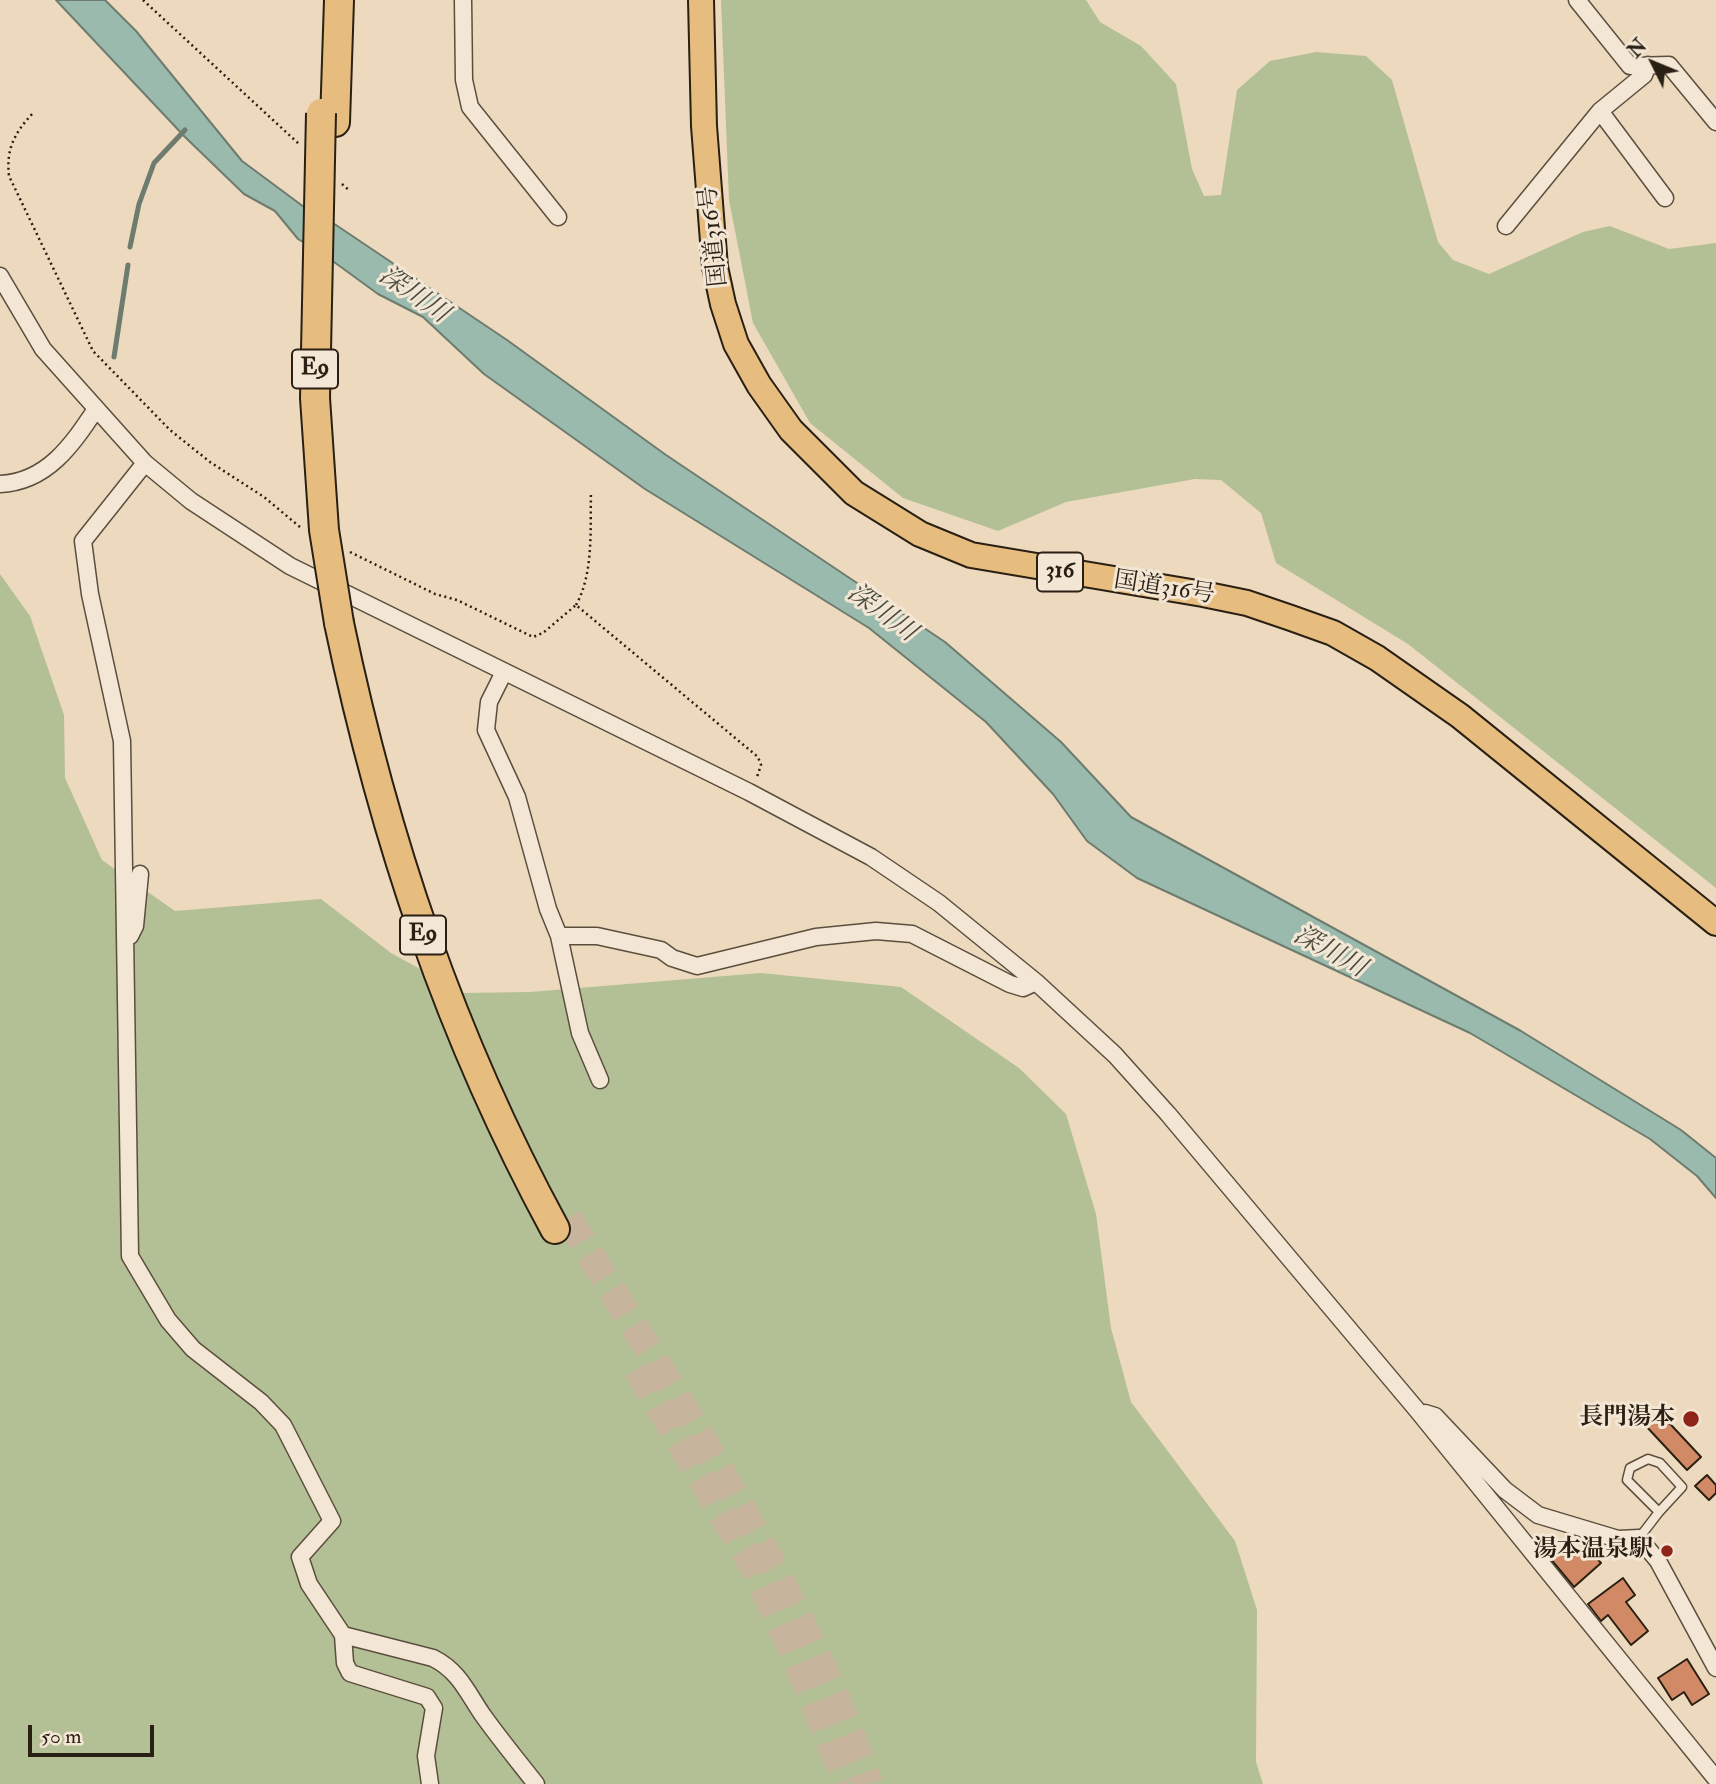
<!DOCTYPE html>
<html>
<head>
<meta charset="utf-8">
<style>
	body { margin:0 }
	#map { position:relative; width:1716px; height:1784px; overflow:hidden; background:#edd9be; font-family:"IM FELL Double Pica",serif }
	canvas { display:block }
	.north { position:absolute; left:1618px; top:28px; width:70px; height:70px; -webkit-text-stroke:5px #f3e6d5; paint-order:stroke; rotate:313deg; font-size:19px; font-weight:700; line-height:28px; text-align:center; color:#291f12 }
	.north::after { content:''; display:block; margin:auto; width:24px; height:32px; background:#291f12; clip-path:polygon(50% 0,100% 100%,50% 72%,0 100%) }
	.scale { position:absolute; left:28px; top:1725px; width:126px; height:32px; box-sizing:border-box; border:4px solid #291f12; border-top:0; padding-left:9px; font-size:21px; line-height:24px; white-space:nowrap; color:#291f12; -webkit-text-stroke:5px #f3e6d5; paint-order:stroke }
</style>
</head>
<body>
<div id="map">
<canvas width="1716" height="1784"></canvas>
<div class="north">N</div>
<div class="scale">50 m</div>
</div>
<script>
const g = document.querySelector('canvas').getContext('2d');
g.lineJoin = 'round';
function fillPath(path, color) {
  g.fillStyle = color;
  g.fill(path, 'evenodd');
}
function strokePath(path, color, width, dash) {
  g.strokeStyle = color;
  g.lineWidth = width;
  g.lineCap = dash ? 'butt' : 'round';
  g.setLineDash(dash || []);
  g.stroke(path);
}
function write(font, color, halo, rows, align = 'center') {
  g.font = font + ' "IM FELL Double Pica","Noto Serif JP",serif';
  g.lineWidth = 6;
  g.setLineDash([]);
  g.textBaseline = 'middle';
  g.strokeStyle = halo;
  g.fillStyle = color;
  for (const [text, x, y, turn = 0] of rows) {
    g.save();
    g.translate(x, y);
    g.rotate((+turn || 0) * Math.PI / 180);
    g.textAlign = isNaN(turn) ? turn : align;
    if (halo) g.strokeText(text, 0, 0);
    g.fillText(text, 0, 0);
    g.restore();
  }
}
fillPath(new Path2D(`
	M 721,0 L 1086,0 L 1100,22 L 1141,46 L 1176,84 L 1192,169 L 1204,196 L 1221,195 L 1237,90 L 1270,61 L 1316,52 L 1366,56 L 1392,80 L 1438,242 L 1453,260 L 1489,274 L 1583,232 L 1610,226 L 1669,249 L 1716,243 L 1716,888 L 1408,644 L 1276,563 L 1261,513 L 1221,480 L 1195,479 L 1066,502 L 998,531 L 903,498 L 810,423 L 753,323 L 729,200 Z
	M 0,574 L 30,616 L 64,715 L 65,778 L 102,860 L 175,911 L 321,899 L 391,953 L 464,993 L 530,992 L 761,973 L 901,987 L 1019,1068 L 1066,1114 L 1096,1214 L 1111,1328 L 1131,1402 L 1235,1541 L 1257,1610 L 1256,1762 L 1263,1784 L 0,1784 Z`), '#b3c096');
const water = new Path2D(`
	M 56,0 L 105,0 L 136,31 L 242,161 L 304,207 L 336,225 L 507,340 L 666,455 L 945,642 L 1061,742 L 1131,817 L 1521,1031 L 1681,1130 L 1716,1158 L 1716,1198 L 1697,1176 L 1650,1139 L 1470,1033 L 1137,878 L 1087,841 L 1053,794 L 986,722 L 869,628 L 645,489 L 484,374 L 423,317 L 378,294 L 323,254 L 298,239 L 275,211 L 244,194 L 185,137 Z`);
fillPath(water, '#9abaad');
strokePath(water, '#6d7c6f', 2);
strokePath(new Path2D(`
	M 130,247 L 139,204 L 154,163 L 185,130
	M 114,357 L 128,265`), '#6d7c6f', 5);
const building = new Path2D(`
	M 1659,1412 L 1701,1457 L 1687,1470 L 1645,1425 Z
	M 1707,1475 L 1716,1485 L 1716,1493 L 1709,1500 L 1695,1486 Z
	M 1558,1549 L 1565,1556 L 1589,1549 L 1601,1563 L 1574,1587 L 1549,1557 Z
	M 1623,1578 L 1635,1595 L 1626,1602 L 1648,1631 L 1631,1645 L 1608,1615 L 1601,1621 L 1588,1604 Z
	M 1687,1659 L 1709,1694 L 1692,1705 L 1684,1692 L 1672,1700 L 1658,1678 Z`);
fillPath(building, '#d18a65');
strokePath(building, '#291f12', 2);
strokePath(new Path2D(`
	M 568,1218 C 679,1401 798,1581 869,1784
	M 637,1369 L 756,1571 L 796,1658 L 847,1784`), '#c6b49c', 28, [28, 14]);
const service = new Path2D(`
	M 1639,1538 L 1659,1512 L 1627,1480 L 1630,1468 L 1648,1459 L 1660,1463 L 1682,1487 L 1659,1512`);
const minor = new Path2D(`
	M 463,0 L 464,80 L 470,107 L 558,217
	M 1577,0 L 1630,66 L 1669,65 L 1716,122
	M 1600,111 L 1665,198
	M 1506,226 L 1600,111 L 1644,75 L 1648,65
	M 0,276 L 43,349 L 145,463 L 191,501 L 290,566 L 749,792 L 871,857 L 939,903 L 1036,982 L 1115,1055 L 1168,1114 L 1417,1410 L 1716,1779
	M 145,463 L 83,541 L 90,594 L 122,741 L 130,1256 L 168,1320 L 193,1349 L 261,1402 L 283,1425 L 332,1521 L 300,1557 L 309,1584 L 343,1635 L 345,1663 L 350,1673 L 427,1697 L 434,1708 L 426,1756 L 430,1784
	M 0,484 C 47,482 72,445 96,409
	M 504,672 L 489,702 L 486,730 L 517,797 L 548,909 L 559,936 L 580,1033 L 600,1080
	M 130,936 L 135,926 L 140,874
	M 559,936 L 597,936 L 661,950 L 672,958 L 697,966 L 816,937 L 876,931 L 912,934 L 1010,984 L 1023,988 L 1036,982
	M 1425,1413 L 1435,1416 L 1505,1490 L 1538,1515 L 1618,1539 L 1639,1538 L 1658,1561 L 1716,1668
	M 343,1635 L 433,1658 C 459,1671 467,1692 482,1714 C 499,1738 518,1761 536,1784`);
const trunk = new Path2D(`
	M 701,0 L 704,126 L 715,267 L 723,304 L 736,344 L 759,385 L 791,430 L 854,493 L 920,534 L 971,555 L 1203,594 L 1247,603 L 1291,618 L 1333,633 L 1377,658 L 1460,716 L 1716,923`);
const motorway = new Path2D(`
	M 335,122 L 339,0
	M 339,623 C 384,838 450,1036 555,1229`);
strokePath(service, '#5a4e3d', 11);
strokePath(minor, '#5a4e3d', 19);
strokePath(trunk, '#291f12', 28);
strokePath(motorway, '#291f12', 32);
strokePath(new Path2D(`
	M 143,0 L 299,144
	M 32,114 C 14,134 6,149 9,176 L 93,351 L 170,430 L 210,462 L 264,497 L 300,527
	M 342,184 L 350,191
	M 350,552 L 435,594 L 457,600 L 533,637 L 543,633 L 576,605 L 758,757 L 761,765 L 757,777
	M 576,605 C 594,573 590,528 591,492`), '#291f12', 2.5, [2, 3.5]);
strokePath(service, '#f3e6d5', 8);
strokePath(minor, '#f3e6d5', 16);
strokePath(trunk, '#e6bc7f', 24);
strokePath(motorway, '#e6bc7f', 28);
const motorwayBridge = new Path2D(`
	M 321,113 L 315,398 L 324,530 L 339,623`);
strokePath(motorwayBridge, '#291f12', 32, []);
strokePath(motorwayBridge, '#e6bc7f', 28);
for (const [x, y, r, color] of [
	[1691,1419,9,"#8f2418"],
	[1667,1551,7,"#8f2418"]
]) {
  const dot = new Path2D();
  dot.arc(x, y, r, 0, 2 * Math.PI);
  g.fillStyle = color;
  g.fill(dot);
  strokePath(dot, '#f3e6d5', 2.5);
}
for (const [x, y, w] of [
	[315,369,46],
	[1060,572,46],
	[423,935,46]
]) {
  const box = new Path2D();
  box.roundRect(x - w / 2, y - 19.5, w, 39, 5);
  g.fillStyle = '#f3e6d5';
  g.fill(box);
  strokePath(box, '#291f12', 2);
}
write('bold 23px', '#291f12', null, [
	["E9",315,369],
	["316",1060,572],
	["E9",423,935]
]);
write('24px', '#291f12', '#f3e6d5', [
	["国道316号",715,236,-96],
	["国道316号",1164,589,9]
]);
write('bold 24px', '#291f12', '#f3e6d5', [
	["長門湯本",1675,1419],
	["湯本温泉駅",1653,1551]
], 'right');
write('italic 26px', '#4b4e40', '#f3e6d5', [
	["深川川",413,296,35],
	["深川川",881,614,36],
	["深川川",1329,953,29]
]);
</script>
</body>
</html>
